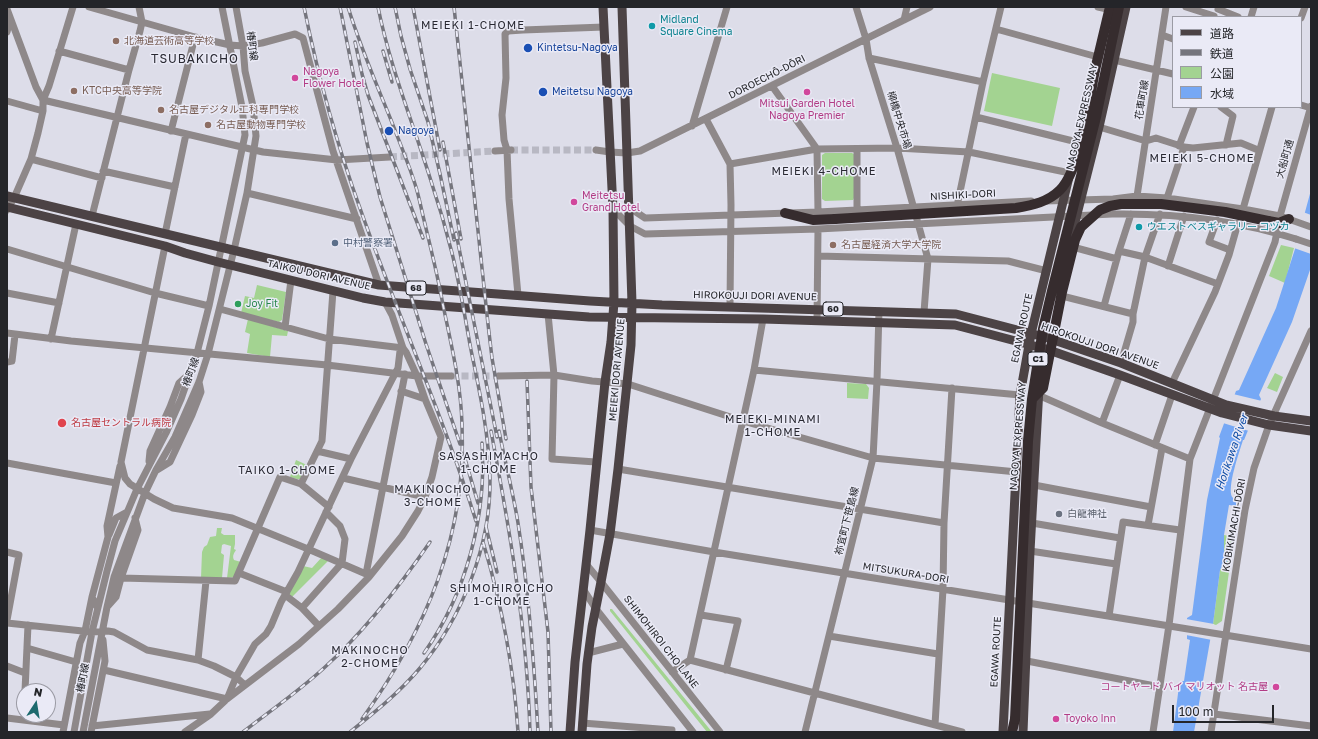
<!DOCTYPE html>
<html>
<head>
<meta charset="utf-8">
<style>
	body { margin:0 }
	#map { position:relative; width:1318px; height:739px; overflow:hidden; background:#dddde9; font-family:"Golos Text","Noto Sans JP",sans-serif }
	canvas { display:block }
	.frame { position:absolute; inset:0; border:8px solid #242529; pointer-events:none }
	.legend { position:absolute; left:1172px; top:16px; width:130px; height:92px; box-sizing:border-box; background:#eaeaf6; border:1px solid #9b9ba4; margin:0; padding:5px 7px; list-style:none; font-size:12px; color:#242529 }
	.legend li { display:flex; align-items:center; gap:8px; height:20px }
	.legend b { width:20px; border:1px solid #9b9ba4 }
	.north { position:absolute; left:16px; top:683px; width:40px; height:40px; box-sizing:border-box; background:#eaeaf6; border:1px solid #9b9ba4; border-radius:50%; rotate:12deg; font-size:11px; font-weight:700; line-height:16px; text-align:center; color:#242529 }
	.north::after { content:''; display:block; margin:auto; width:14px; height:18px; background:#1d6a6e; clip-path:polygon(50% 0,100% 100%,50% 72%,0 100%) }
	.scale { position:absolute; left:1172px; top:705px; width:102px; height:18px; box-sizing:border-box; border:2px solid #242529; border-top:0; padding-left:5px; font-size:12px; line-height:14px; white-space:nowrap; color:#242529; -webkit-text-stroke:3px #eaeaf6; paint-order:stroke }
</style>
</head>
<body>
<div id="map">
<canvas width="1318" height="739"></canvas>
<div class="frame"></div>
<ul class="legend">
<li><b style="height:5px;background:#4c4345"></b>道路</li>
<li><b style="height:5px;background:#75757d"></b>鉄道</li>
<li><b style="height:11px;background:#a3d391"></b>公園</li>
<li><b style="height:11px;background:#76a8f5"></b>水域</li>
</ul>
<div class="north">N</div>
<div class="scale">100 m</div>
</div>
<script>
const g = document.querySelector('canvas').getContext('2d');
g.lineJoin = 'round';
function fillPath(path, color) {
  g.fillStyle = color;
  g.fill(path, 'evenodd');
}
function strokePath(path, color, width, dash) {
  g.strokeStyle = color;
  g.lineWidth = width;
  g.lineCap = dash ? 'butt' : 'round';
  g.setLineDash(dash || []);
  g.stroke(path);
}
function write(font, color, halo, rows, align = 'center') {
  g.font = font + ' "Golos Text","Noto Sans JP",sans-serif';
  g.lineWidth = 3;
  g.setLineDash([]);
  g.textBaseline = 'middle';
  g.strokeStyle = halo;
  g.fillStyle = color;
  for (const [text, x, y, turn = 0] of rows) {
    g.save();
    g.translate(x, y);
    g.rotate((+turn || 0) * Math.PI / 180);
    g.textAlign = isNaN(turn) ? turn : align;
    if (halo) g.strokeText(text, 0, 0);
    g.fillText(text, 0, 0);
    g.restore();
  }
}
fillPath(new Path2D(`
	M 992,73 L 1060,88 L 1052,126 L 984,111 Z
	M 825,153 L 852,153 L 855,155 L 854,198 L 853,200 L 825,201 L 822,199 L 822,155 Z
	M 1281,245 L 1294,248 L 1285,283 L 1269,276 Z
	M 257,285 L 286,292 L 282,320 L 279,322 L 241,313 L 245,296 L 254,298 Z
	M 248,319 L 288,331 L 287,336 L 272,335 L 270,357 L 247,353 L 250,334 L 245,332 Z
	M 1275,373 L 1283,377 L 1277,392 L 1267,388 Z
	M 847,383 L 866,384 L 869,388 L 868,399 L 847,398 Z
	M 296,460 L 307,465 L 300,479 L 297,479 L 290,477 Z
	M 217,528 L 222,528 L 221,533 L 224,535 L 235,535 L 235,544 L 234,549 L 236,550 C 234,553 232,556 234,560 L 241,562 L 235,577 L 227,578 L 231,546 L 224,544 L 222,545 L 221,553 L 224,555 L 222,578 L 201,578 L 202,552 L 204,547 L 207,545 L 210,537 L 216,536 Z
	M 1224,535 L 1234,537 L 1222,621 L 1216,625 L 1213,624 L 1220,570 L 1224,564 L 1225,554 L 1223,547 Z
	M 322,557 L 329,560 L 292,597 L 288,595 L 303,566 L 312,568 Z
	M 610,609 L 612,609 L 712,732 L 707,732 L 610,611 Z`), '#a3d391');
fillPath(new Path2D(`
	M 1311,190 L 1311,267 L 1292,322 L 1259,395 L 1261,399 L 1244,440 L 1243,440 C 1239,453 1227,487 1232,497 L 1236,500 L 1236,506 L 1229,505 L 1224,535 L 1224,551 L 1228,556 L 1227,563 L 1222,566 L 1220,570 L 1213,624 L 1194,732 L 1173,732 L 1179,686 L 1181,681 L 1184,681 L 1190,640 L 1187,639 L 1187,618 L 1192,615 L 1207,500 L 1220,438 L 1219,437 L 1236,391 L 1239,390 L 1276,308 L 1295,249 Z`), '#76a8f5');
fillPath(new Path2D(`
	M 1303,212 L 1311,215 L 1311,254 L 1294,248 Z
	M 1233,394 L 1262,401 L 1249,431 L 1223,423 Z
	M 1186,619 L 1214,624 L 1212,640 L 1186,635 Z`), '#dddde9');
strokePath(new Path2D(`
	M 511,150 L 596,150
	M 390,157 L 495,151
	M 451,376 L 499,376`), '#b8b8c3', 7, [7, 3.5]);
strokePath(new Path2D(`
	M 89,7 L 195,37 L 230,45 L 243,46 L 262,43 L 295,34 L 303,38 L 333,151 L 379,285
	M 856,7 L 866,39 L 869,58 L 897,148 L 928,259 L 924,312
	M 1098,7 L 1107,9
	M 1186,7 L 1214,16
	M 7,9 L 36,87 L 43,100 L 263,152 L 337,160 L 390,157
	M 1218,9 L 1238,17
	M 1251,17 L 1254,7
	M 1301,18 L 1305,7
	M 904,20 L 907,7
	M 996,29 L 1094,56
	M 7,32 L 10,20
	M 1162,35 L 1173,39
	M 59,51 L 129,70
	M 869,58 L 983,82
	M 1114,60 L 1173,74
	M 772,86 L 817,149 L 818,212
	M 7,101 L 43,111
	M 1301,105 L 1311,108
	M 1221,107 L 1233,116 L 1226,145
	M 976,117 L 1077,142
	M 706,119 L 730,164 L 731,205 L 730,306
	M 692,126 L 727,7
	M 1099,127 L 1146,141 L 1156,138 L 1184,147 L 1193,148 L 1241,143 L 1258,150
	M 171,131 L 195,37
	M 1179,146 L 1194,107
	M 596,150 L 610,152 L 627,153 L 640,151 L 930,7
	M 495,151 L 511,150
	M 31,159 L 102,178
	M 730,164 L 817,149 L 897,148 L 969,152 L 1070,173
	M 103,171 L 175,187
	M 247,193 L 357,219
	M 1137,196 L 1166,7
	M 1167,198 L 1184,147
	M 1045,201 L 1113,199 L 1137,196 L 1167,198 L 1243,209 L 1280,216 L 1311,227
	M 629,203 L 636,212 L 645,218 L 818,212 L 1031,201
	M 957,206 L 983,82 L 1001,7
	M 613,209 L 630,226 L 645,234 L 818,229 L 1112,214 C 1175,213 1237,220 1296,239
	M 1243,209 L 1272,107
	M 7,210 L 14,198 L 31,159 L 38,133 L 43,111 L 43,100 L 49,86 L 73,7
	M 857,210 L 857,149
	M 92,216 L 129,70 L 140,31 L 142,22 L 139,7
	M 1217,220 L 1209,242 L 1230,250
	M 165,234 L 186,134
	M 165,246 L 121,462 L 125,478 L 130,484 L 154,499 L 173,508 L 232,518 L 308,549 L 366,574 L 369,577
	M 1069,246 L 1117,259
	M 7,249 L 155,293 L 209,306
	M 1119,251 L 1145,257 L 1218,284
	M 818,256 L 1008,261 L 1047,271
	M 1168,266 L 1184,216
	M 7,293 L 59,303
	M 518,295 L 509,199 L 507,150 L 504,140 L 502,115 L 506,78 L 505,34 L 508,31 L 523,30 L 604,27
	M 1058,295 L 1133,314
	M 1104,306 L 1119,251 L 1131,214
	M 220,309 L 329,339 L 403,348
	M 548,314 L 554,375 L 552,459 L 596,462
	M 817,320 L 818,229
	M 285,327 L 291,280
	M 7,333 L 71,341 L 327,365 L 417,376 L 451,376
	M 51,339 L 76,224
	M 7,362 L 12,361 L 15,335
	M 1121,363 L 1133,322 L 1133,314 L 1145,257 L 1160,214
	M 754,370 L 1020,395
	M 499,376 L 554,375 L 592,381 L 628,384 L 743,421 L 873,458 L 1017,472
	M 1172,383 L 1215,292 L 1229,255 L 1238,223
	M 401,391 L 425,399
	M 1038,395 L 1102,423 L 1190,459
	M 1102,423 L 1120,375
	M 1155,445 L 1172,395
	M 317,451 L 351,459
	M 149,461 L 150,451 L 170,407 L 179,383 L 189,374
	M 7,463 L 116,483
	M 618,469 L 944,523
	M 157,470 L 170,462 L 192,415 L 201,392 L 199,382
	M 343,478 L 425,497
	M 301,484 L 322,441 L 333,291
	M 1034,485 L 1151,507
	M 1032,523 L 1120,538
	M 1148,525 L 1162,448
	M 590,530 L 714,552 L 1311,649
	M 109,535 L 116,518 L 127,512
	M 1030,551 L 1116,564
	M 7,552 L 19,555 L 7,620
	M 586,564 L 601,582 L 720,732
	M 239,573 L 287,592
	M 366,574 L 405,374
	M 121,578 L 235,581 L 280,477 L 301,484 L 329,507
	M 583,589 L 596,609 L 693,732
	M 285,595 L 302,608 L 319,626
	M 108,606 L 116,597 L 121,578 L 138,530 L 135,518
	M 97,607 L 92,597 L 108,537 L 107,526 L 120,466
	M 302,608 L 342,563 L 345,539 L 340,526 L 326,512
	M 701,615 L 738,621 L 726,670
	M 1109,616 L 1123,522 L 1180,530
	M 7,623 L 92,632 L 108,631 L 114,632 L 147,650 L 198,660 L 214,666 L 236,677 L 245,685
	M 829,636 L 938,654
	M 27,648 L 76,662
	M 588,653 L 623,644
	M 198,660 L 206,581
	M 690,660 L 962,732
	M 1027,661 L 1160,687
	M 7,666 L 25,673
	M 104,670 L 227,699 L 236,677 L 255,644 L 266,634 L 271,626 L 281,602 L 298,572 L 351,459 L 398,368 L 400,351 L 403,348
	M 672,672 L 690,660 L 754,370 L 763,319
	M 25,691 L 28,625
	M 1214,714 L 1311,726
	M 7,718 L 64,725
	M 582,723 L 672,730
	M 935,725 L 943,589 L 944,523 L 952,388
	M 92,726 L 210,714
	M 63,732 L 80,643 L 85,631 L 92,597
	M 74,732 L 92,632 L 107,571 L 115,541 L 137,489 L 166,433 L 181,399 L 197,353 L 209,306 L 245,135 L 242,107 L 222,7
	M 83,732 L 107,607 L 114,577 L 145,493 L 156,470 L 175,437 L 199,382 L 208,354 L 234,250 L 247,193 L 256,136 L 253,106 L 245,71 L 243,46 L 236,7
	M 91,732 L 105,661 L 103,640
	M 185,732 L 211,714 L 227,699 L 299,644 L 338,609 L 369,577 L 402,536 L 418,511 L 425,497 L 432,477 L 441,437 L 425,399 L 417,376 L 406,352 L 403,348 L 392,315 L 385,302
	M 805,732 L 873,458 L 877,381 L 879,311
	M 1153,732 L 1169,625 L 1190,459 L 1275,242 L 1280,216 L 1311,106
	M 1211,732 L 1245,510 L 1254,468 L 1269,425 L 1311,331`), '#8e8889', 7);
strokePath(new Path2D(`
	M 7,196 L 379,285 L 590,301 L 662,305 L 956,314 L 1048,338 L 1121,363 L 1226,405 L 1274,416 L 1311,421
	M 7,207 L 165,246 L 185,253 L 218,262 L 363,298 L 385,302 L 589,317 L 763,319 L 955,325 L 1046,349 L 1120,375 L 1222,413 L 1269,425 L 1311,431
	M 1070,242 L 1099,127 L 1126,7
	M 570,732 L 575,662 L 590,530 L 605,382 L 611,342 L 614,302 L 613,209 L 603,7
	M 582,732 L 587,664 L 592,627 L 601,582 L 610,534 L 618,469 L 631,345 L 632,303 L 622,7
	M 1003,732 L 1020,395 L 1031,334 L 1069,177
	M 1023,732 L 1030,551 L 1039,388`), '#4c4345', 9);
strokePath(new Path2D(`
	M 1095,70 L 1110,7
	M 785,213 L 813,220 L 835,219
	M 1268,221 L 1279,223 L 1289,219
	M 1012,732 L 1015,719`), '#362c2e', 10);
const rail = new Path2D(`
	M 304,7 C 318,76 337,145 361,211 C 398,315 443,416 476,521
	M 340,7 L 367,143 L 380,197 L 426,344 L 460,444
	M 348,7 C 360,46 376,83 391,120 C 399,141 408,162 415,184 C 419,196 421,208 424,220 C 431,249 438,277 443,305 C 451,344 461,384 462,424 C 467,535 426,630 362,719
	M 395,7 L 401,36 L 410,69 L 428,122 L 440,174 L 454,240
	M 413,7 L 440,150
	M 454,7 L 488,324 L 492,358 L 506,439
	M 355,42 L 362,74 L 368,95 L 423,238
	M 383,51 L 392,82
	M 443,142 L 461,239
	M 456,233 L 497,437
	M 527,381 L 531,487 L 548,632 L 551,732
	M 491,431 C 510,531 527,630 530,732
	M 499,431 C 505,462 513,492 518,523 C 529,592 534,662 538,732
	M 465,459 L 478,503
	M 486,527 L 497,572
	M 483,542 C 501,602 514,669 518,732
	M 424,653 C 466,594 487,516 482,443
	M 243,732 C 270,711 299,691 324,668 C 365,631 399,587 430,542
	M 350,732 C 375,712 399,693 420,668 C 462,618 491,545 490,479 C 489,435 480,393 471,350 C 465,318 460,285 452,253 C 446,229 439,205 431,181 C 413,123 390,67 378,7`);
strokePath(rail, '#75757d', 3.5);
strokePath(rail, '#eaeaf6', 2, [6]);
strokePath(new Path2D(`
	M 1296,239 L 1311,244`), '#8e8889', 7);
strokePath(new Path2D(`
	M 835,219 L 1016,208 C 1033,205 1048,202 1060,190 C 1081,169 1089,100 1095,70
	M 1032,399 L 1043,388 L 1062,292 L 1075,240 L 1081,227 L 1100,210 L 1110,206 L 1121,204 L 1161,204 L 1225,212 L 1268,221
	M 1015,719 L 1028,441 L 1032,399 L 1043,329 L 1052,291 L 1096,117 L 1119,7`), '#362c2e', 10);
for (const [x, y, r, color] of [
	[652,26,4,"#0f9aa8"],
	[116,41,4,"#8d6e63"],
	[528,48,5,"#1a4fb4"],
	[295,78,4,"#d1479c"],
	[74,91,4,"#8d6e63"],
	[543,92,5,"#1a4fb4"],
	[807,92,4,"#d1479c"],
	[161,110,4,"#8d6e63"],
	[208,125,4,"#8d6e63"],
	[389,131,5,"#1a4fb4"],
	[574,202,4,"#d1479c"],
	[1139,227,4,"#0f9aa8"],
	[335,243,4,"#5c6f8a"],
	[833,245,4,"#8d6e63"],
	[238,304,4,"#2e9e5b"],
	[62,423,5,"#e0444e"],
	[1059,514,4,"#6b7280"],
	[1276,687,4,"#d1479c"],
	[1056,719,4,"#d1479c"]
]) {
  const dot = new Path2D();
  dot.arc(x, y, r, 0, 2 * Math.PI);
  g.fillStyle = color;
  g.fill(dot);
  strokePath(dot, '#eaeaf6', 1.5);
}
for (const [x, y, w] of [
	[416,288,20],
	[833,309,20],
	[1038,359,20]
]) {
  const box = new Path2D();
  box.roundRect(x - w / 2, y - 7, w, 14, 3);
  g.fillStyle = '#eaeaf6';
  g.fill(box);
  strokePath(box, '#242529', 1);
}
write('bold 9px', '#242529', null, [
	["68",416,288],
	["60",833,309],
	["C1",1038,359]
]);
write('10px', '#0d838f', '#eaeaf6', [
	["Midland",660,20],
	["Square Cinema",660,32],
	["ウエストベスギャラリー コヅカ",1147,227]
], 'left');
write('10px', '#785e54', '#eaeaf6', [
	["北海道芸術高等学校",124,41],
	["KTC中央高等学院",82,91],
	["名古屋デジタル工科専門学校",169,110],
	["名古屋動物専門学校",216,125],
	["名古屋経済大学大学院",841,245]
], 'left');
write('10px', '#242529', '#eaeaf6', [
	["椿町線",252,46,83],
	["DOROECHŌ-DŌRI",767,77,-27],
	["花車町線",1142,100,-81],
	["NAGOYA EXPRESSWAY",1082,117,-77],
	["柳橋中央市場",899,120,73],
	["大船町通",1285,159,-74],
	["NISHIKI-DORI",963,195,-3],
	["TAIKOU DORI AVENUE",319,275,13],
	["HIROKOUJI DORI AVENUE",755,296,1],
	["EGAWA ROUTE",1022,328,-78],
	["HIROKOUJI DORI AVENUE",1100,346,19],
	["MEIEKI DORI AVENUE",617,370,-85],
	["椿町線",191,372,-70],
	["NAGOYA EXPRESSWAY",1018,436,-85],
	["祢宜町下笹島線",847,521,-76],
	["KOBIKIMACHI-DŌRI",1234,525,-80],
	["MITSUKURA-DORI",906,573,9],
	["SHIMOHIROI CHO LANE",661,642,52],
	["EGAWA ROUTE",996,652,-87],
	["椿町線",83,678,-79]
]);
write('10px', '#164399', '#eaeaf6', [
	["Kintetsu-Nagoya",537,48],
	["Meitetsu Nagoya",552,92],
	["Nagoya",398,131]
], 'left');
write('10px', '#b23c85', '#eaeaf6', [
	["Nagoya",303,72],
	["Flower Hotel",303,84],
	["Mitsui Garden Hotel",807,104,"center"],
	["Nagoya Premier",807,116,"center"],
	["Meitetsu",582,196],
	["Grand Hotel",582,208],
	["コートヤード バイ マリオット 名古屋",1268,687,"right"],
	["Toyoko Inn",1064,719]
], 'left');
write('10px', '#4e5e75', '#eaeaf6', [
	["中村警察署",343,243]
], 'left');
write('10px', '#27864d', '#eaeaf6', [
	["Joy Fit",246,304]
], 'left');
write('10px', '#be3a42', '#eaeaf6', [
	["名古屋セントラル病院",71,423]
], 'left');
write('10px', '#5b616d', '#eaeaf6', [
	["白龍神社",1067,514]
], 'left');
g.letterSpacing = '1px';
write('11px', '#292932', '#eaeaf6', [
	["MEIEKI 1-CHOME",473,26],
	["MEIEKI 5-CHOME",1202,159],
	["MEIEKI 4-CHOME",824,172],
	["MEIEKI-MINAMI",773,420],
	["1-CHOME",773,433],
	["SASASHIMACHO",489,457],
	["1-CHOME",489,470],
	["TAIKO 1-CHOME",287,471],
	["MAKINOCHO",433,490],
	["3-CHOME",433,503],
	["SHIMOHIROICHO",502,589],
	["1-CHOME",502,602],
	["MAKINOCHO",370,651],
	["2-CHOME",370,664]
]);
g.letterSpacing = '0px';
write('italic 11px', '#0c4ba4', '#eaeaf6', [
	["Horikawa River",1232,452,-71]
]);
g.letterSpacing = '1px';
write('12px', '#292932', '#eaeaf6', [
	["TSUBAKICHO",195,59]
]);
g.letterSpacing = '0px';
</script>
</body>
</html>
